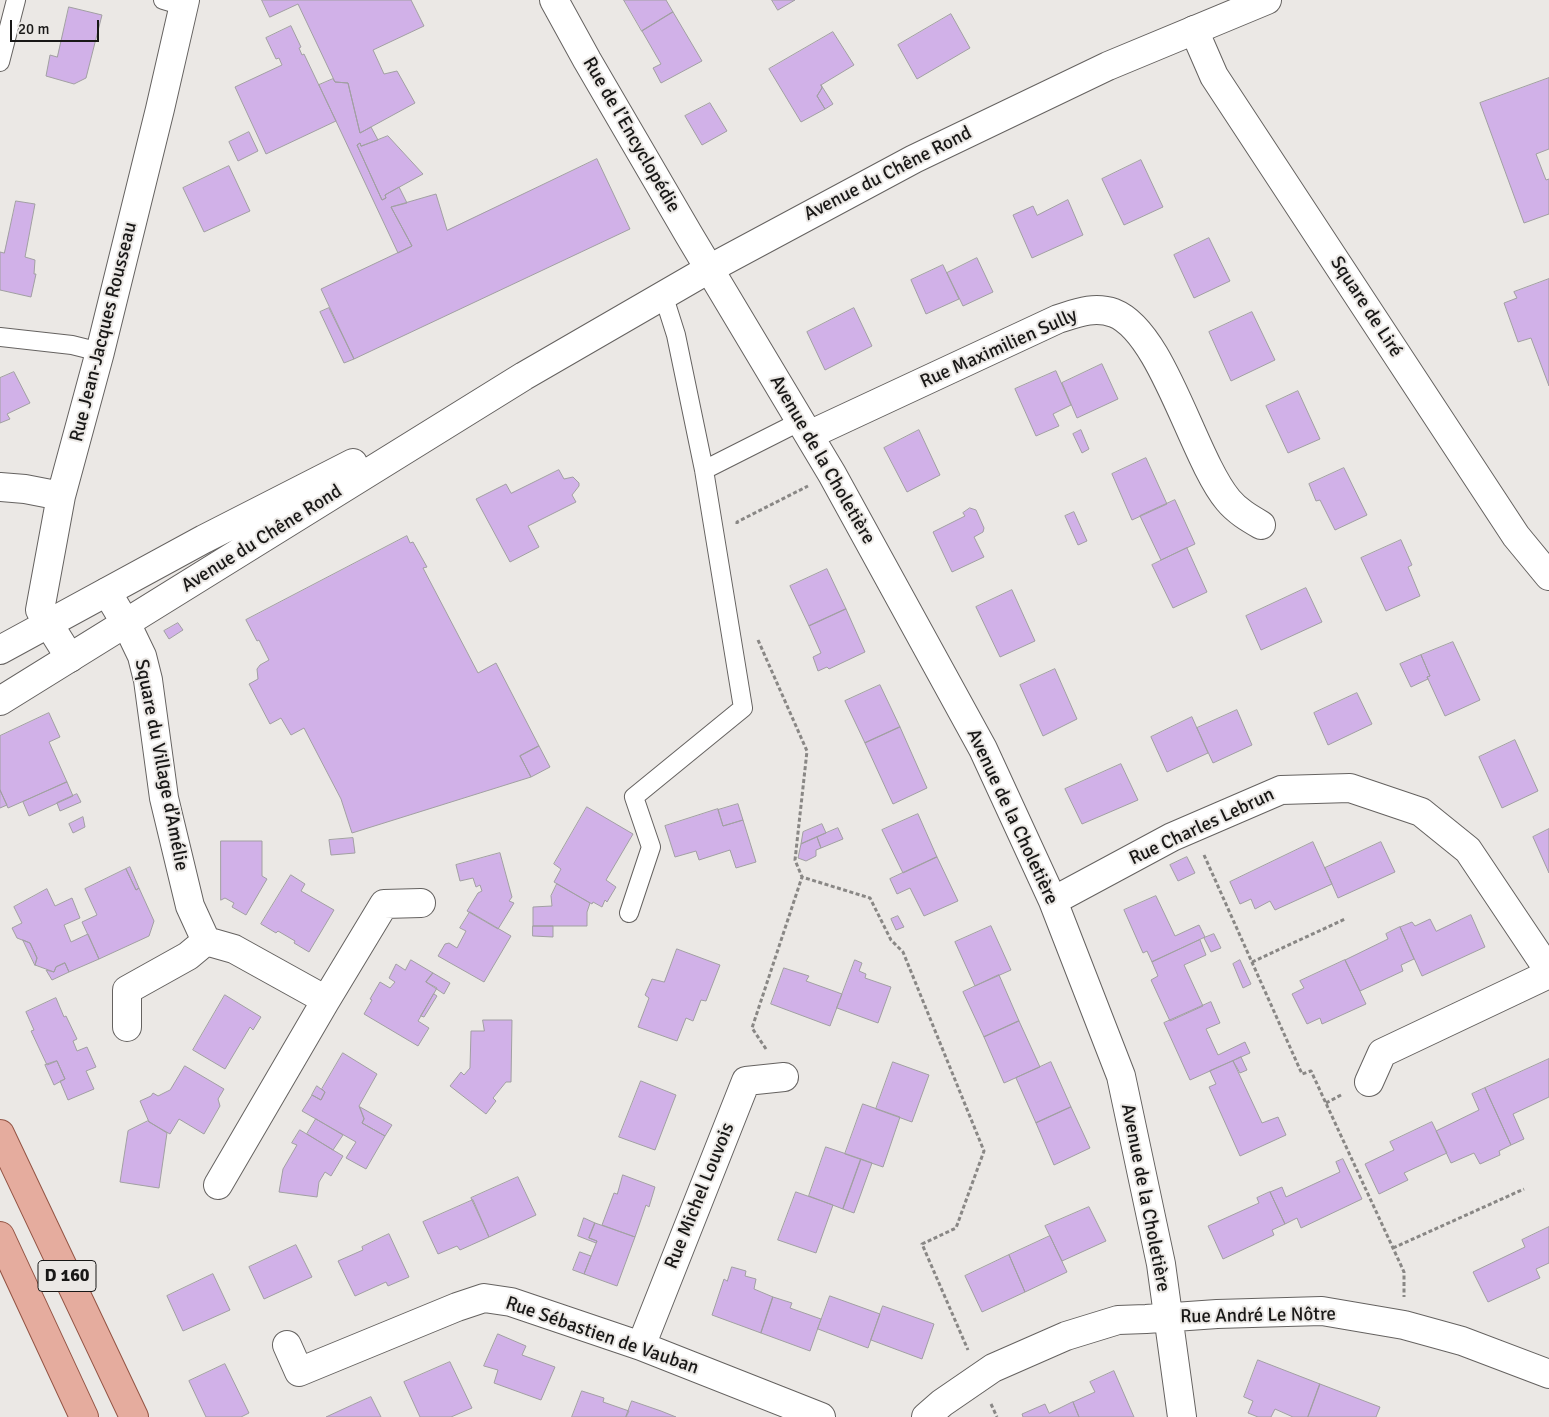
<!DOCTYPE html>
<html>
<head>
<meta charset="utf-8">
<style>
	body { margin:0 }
	#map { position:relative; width:1549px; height:1417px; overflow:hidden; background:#ebe8e5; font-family:Signika,sans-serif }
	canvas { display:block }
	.scale { position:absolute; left:10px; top:20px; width:89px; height:22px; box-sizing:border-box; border:2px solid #191817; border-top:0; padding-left:6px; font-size:15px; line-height:18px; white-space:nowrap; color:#191817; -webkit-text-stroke:4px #ebe8e5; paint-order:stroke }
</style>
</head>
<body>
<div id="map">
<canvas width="1549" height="1417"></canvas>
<div class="scale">20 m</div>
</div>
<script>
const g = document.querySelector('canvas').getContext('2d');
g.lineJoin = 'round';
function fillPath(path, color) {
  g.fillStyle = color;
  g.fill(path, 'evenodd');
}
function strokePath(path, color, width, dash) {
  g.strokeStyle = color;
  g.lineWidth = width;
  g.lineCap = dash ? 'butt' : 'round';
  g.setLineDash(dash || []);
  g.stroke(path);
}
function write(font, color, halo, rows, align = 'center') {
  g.font = font + ' Signika,sans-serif';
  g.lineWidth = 4;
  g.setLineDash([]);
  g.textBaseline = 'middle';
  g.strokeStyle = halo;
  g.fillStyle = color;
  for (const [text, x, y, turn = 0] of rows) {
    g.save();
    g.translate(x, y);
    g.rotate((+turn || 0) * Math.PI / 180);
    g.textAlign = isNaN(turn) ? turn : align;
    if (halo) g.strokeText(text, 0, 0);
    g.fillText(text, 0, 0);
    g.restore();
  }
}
const building = new Path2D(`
	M 262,0 L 411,0 L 424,26 L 373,50 L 384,74 L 397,71 L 415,103 L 360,133 L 348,83 L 335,82 L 298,4 L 270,17 Z
	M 624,0 L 666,0 L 673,12 L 642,31 Z
	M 772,0 L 795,0 L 778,10 Z
	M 69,7 L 102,15 L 86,78 L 74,84 L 46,76 L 50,55 L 57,57 Z
	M 673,12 L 702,61 L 661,83 L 653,68 L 661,64 L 642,31 Z
	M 951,14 L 970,48 L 917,79 L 898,45 Z
	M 291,26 L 301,47 L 299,48 L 302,55 L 304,54 L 336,121 L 266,154 L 235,87 L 282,65 L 279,58 L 276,59 L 266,38 Z
	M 833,32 L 854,65 L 821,85 L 822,88 L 817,96 L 825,109 L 801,122 L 769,69 Z
	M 1549,78 L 1549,149 L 1536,154 L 1546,180 L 1549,179 L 1549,214 L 1524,223 L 1480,103 Z
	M 333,79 L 335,82 L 348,83 L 360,133 L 371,127 L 378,140 L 361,146 L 360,143 L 357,145 L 382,200 L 386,198 L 385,195 L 399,187 L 407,203 L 391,207 L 412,246 L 398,253 L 319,85 Z
	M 821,85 L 833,104 L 825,109 L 817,96 L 822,88 Z
	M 710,103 L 727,131 L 702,145 L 685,116 Z
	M 249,132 L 258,151 L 238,161 L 229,142 Z
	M 388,136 L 423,174 L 385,195 L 386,198 L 382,200 L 357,145 L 360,143 L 361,146 Z
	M 597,159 L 630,229 L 354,359 L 321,289 L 412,246 L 391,207 L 436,194 L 447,230 Z
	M 1141,160 L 1163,207 L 1124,225 L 1102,179 Z
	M 229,166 L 250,211 L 204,232 L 183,188 Z
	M 1068,200 L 1083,235 L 1032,258 L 1013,215 L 1033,206 L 1037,215 Z
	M 16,201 L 35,204 L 25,257 L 35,260 L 34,274 L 36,274 L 31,297 L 0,290 L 0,252 L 4,253 Z
	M 1209,238 L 1230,281 L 1194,298 L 1174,255 Z
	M 977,258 L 993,292 L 963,306 L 947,273 Z
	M 943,265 L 959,299 L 926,314 L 911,280 Z
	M 1549,279 L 1549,386 L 1531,338 L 1518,342 L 1504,303 L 1517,298 L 1514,292 Z
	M 329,308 L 354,359 L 344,363 L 320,312 Z
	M 854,308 L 872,346 L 825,370 L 807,332 Z
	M 1252,312 L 1275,360 L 1231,381 L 1209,332 Z
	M 1102,364 L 1118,399 L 1077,418 L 1062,383 Z
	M 1056,371 L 1071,405 L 1053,414 L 1059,426 L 1036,436 L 1015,389 Z
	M 14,372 L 30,403 L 7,414 L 10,419 L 0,423 L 0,378 Z
	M 1298,391 L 1320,439 L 1288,453 L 1266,406 Z
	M 919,430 L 940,475 L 907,492 L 884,448 Z
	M 1081,430 L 1089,449 L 1082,453 L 1073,434 Z
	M 1146,458 L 1167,504 L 1132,520 L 1112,474 Z
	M 1344,468 L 1367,515 L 1335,530 L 1320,500 L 1316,501 L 1309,484 Z
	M 559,470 L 564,479 L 573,477 L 579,483 L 579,486 L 572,495 L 576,502 L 528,526 L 539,547 L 510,562 L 476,499 L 506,484 L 511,493 Z
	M 1175,500 L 1195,544 L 1161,560 L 1140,516 Z
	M 970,508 L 976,510 L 984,528 L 983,532 L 974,537 L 984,557 L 952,572 L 933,532 L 965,516 L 963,513 Z
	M 1074,512 L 1087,541 L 1078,545 L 1065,516 Z
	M 407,536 L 410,543 L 413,542 L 427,567 L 423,568 L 478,673 L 496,663 L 539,746 L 520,756 L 531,777 L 352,833 L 341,799 L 304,728 L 291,735 L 281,718 L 270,724 L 249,684 L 258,679 L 257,669 L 260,665 L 269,660 L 259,640 L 257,641 L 246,620 Z
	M 1401,540 L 1412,565 L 1408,567 L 1420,596 L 1386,611 L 1361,558 Z
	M 1187,548 L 1207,592 L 1173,608 L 1152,565 Z
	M 827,569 L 846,609 L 809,626 L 790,586 Z
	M 1306,588 L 1322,622 L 1261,650 L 1246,616 Z
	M 1012,590 L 1035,641 L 1000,657 L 976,607 Z
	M 846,609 L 865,652 L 829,669 L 827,667 L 818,671 L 813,657 L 821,653 L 809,626 Z
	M 178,623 L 183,630 L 169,639 L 164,631 Z
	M 1453,642 L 1480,700 L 1445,716 L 1428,679 L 1427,677 L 1430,676 L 1421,655 Z
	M 1421,655 L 1430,676 L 1427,677 L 1428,679 L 1411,687 L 1400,664 Z
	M 1055,669 L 1077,719 L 1043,736 L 1020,685 Z
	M 880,685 L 900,727 L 865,743 L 845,701 Z
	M 1357,693 L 1372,724 L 1328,745 L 1314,713 Z
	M 1237,710 L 1252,745 L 1213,763 L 1197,728 Z
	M 49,713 L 60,737 L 49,742 L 67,782 L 8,808 L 0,790 L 0,736 Z
	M 1192,717 L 1208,753 L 1167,772 L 1151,737 Z
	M 900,727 L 927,788 L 893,804 L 865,743 Z
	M 1515,740 L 1538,791 L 1502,808 L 1479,757 Z
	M 539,746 L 550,767 L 531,777 L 520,756 Z
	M 1121,764 L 1138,800 L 1082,824 L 1065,789 Z
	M 67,782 L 73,796 L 29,816 L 23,802 Z
	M 0,790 L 7,805 L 0,808 Z
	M 77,794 L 81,802 L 60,811 L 57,803 Z
	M 738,804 L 743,820 L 723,826 L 718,810 Z
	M 587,807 L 633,834 L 606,880 L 616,887 L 607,902 L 605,900 L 602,907 L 593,902 L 592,904 L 554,882 L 561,869 L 554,864 Z
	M 718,809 L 723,826 L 743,820 L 756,862 L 736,868 L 730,850 L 699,860 L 696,851 L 675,857 L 665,826 Z
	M 918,814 L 937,857 L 903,873 L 882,830 Z
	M 83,817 L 85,827 L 73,833 L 69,824 Z
	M 822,824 L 826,833 L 801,844 L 803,832 Z
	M 838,828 L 843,839 L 821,848 L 817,837 Z
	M 1549,829 L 1549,873 L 1533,837 Z
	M 817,837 L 821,848 L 816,850 L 816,856 L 806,861 L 798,858 L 801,844 Z
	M 353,838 L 355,853 L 331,855 L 329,840 Z
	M 221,841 L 262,841 L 262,876 L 267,879 L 246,915 L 232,907 L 234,903 L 225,898 L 221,900 Z
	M 1313,842 L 1332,884 L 1275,910 L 1270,901 L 1255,909 L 1251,899 L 1240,904 L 1230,882 Z
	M 1381,842 L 1395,872 L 1338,898 L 1325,868 Z
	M 500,853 L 512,897 L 509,901 L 514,903 L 498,929 L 467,911 L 478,893 L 482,891 L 480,885 L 476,887 L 473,878 L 460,881 L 456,865 Z
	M 937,857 L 958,901 L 924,916 L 910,888 L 897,894 L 890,879 Z
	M 1187,857 L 1195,873 L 1178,881 L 1170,865 Z
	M 130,867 L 139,888 L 136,890 L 126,869 Z
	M 126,869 L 136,890 L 139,888 L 154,921 L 149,936 L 99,959 L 82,922 L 97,915 L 85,889 Z
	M 291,875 L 305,884 L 301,891 L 334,910 L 309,952 L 294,943 L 295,941 L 278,931 L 276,933 L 261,924 Z
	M 557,884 L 590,903 L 587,912 L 587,926 L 533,926 L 533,907 L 552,906 L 551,896 Z
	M 47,889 L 55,906 L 72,898 L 80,918 L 64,925 L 71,942 L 88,934 L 99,959 L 69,972 L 65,963 L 56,967 L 54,972 L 35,965 L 37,958 L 30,943 L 17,938 L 12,928 L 22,923 L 14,907 Z
	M 1156,896 L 1175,936 L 1199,925 L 1205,937 L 1152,962 L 1147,951 L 1143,953 L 1124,910 Z
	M 470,912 L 511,936 L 484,982 L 438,956 L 445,944 L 449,943 L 457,948 L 466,931 L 460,928 Z
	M 1471,915 L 1485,947 L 1422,976 L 1400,927 L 1412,922 L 1415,926 L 1430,919 L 1436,931 Z
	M 898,916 L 904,927 L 896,930 L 891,919 Z
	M 533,926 L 553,926 L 553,937 L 533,936 Z
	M 991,926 L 1011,970 L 975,986 L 955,942 Z
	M 1400,927 L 1414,959 L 1401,965 L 1403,971 L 1360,991 L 1345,960 L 1388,939 L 1386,934 Z
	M 1214,934 L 1221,948 L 1211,952 L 1204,938 Z
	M 23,940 L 30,943 L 37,958 L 35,965 Z
	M 1200,940 L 1206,955 L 1184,965 L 1203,1006 L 1170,1021 L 1151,980 L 1158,976 L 1152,962 Z
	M 677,949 L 720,965 L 706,1001 L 701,1000 L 693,1021 L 686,1018 L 677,1041 L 638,1027 L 649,998 L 645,995 L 652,979 L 664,982 Z
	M 411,960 L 433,973 L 426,982 L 437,988 L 418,1021 L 429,1028 L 418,1046 L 364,1014 L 372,1000 L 370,999 L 380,982 L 390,988 L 395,982 L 389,978 L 396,964 L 405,970 Z
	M 855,960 L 862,963 L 859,971 L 866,974 L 865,978 L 891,987 L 878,1023 L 837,1008 Z
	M 1240,960 L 1251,984 L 1243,988 L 1233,964 Z
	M 1345,960 L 1366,1004 L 1322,1024 L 1320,1018 L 1307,1024 L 1292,994 L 1304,988 L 1300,981 Z
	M 65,963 L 69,972 L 52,980 L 46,970 L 54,972 L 56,967 Z
	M 784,968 L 809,976 L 806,981 L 842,994 L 830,1026 L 771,1004 Z
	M 433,973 L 450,983 L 444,994 L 426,982 Z
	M 999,975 L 1019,1021 L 984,1037 L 963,992 Z
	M 434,994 L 437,996 L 424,1017 L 421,1016 Z
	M 225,995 L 261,1017 L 253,1030 L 250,1027 L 225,1069 L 193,1050 Z
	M 56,998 L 64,1017 L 66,1016 L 77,1039 L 73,1041 L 77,1051 L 87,1047 L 96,1067 L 86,1071 L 94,1089 L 68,1100 L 60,1081 L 65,1079 L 57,1061 L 47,1065 L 31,1031 L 34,1030 L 26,1012 Z
	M 1211,1002 L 1220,1023 L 1206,1029 L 1218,1055 L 1245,1042 L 1250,1053 L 1190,1080 L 1164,1023 Z
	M 483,1020 L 512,1020 L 511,1082 L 506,1082 L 493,1098 L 496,1101 L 486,1114 L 450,1086 L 461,1072 L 464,1075 L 470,1068 L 471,1031 L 484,1031 Z
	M 1019,1021 L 1040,1067 L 1004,1083 L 984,1037 Z
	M 343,1053 L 377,1074 L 359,1106 L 364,1119 L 362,1123 L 385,1136 L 366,1169 L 346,1158 L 356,1142 L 302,1111 L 312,1095 L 321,1100 L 325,1092 L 322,1089 Z
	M 1241,1057 L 1247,1070 L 1240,1073 L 1233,1061 Z
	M 1549,1059 L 1549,1097 L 1513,1114 L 1524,1139 L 1511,1145 L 1485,1088 Z
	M 57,1061 L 65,1079 L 54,1085 L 45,1065 Z
	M 1233,1061 L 1262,1123 L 1278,1117 L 1286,1135 L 1240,1156 L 1209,1087 L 1216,1084 L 1210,1071 Z
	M 893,1062 L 929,1075 L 912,1122 L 876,1109 Z
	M 1051,1062 L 1071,1107 L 1036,1123 L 1016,1078 Z
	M 185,1066 L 224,1089 L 218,1099 L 220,1106 L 204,1134 L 179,1119 L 170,1134 L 149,1122 L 140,1101 L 151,1096 L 153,1093 L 158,1096 L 170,1090 Z
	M 641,1081 L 676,1095 L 655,1150 L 619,1137 Z
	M 317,1086 L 325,1092 L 321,1100 L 312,1095 Z
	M 1485,1088 L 1511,1145 L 1499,1151 L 1500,1155 L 1480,1164 L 1474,1153 L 1451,1163 L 1436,1131 L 1479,1110 L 1472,1094 Z
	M 863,1104 L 900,1117 L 883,1167 L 845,1154 Z
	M 360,1107 L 392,1125 L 385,1136 L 362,1123 L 364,1119 Z
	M 1071,1107 L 1090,1148 L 1054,1165 L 1036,1123 Z
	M 316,1119 L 343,1135 L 333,1150 L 307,1134 Z
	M 148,1121 L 167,1133 L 159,1188 L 120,1182 L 128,1131 Z
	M 1432,1122 L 1447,1153 L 1404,1173 L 1408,1180 L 1379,1194 L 1365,1164 L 1394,1150 L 1390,1142 Z
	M 300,1130 L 343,1156 L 331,1176 L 325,1172 L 319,1182 L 317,1197 L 279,1192 L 283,1169 L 297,1145 L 292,1143 Z
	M 826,1147 L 861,1159 L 843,1209 L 809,1196 Z
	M 861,1159 L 872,1163 L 854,1213 L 843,1209 Z
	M 1343,1159 L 1362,1199 L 1301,1228 L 1297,1218 L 1285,1224 L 1270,1192 L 1282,1187 L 1286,1197 L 1340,1172 L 1336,1162 Z
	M 623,1175 L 655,1187 L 649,1207 L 646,1205 L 635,1237 L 602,1225 L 614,1193 L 617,1194 Z
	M 518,1177 L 536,1215 L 489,1237 L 471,1198 Z
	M 796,1192 L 833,1205 L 816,1253 L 778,1240 Z
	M 1270,1192 L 1285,1224 L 1272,1230 L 1274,1235 L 1223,1259 L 1208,1226 L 1259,1203 L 1257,1198 Z
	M 473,1200 L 489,1237 L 460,1250 L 457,1246 L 438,1254 L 423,1222 Z
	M 1089,1207 L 1106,1241 L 1062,1261 L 1045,1226 Z
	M 584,1218 L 595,1223 L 589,1238 L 597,1241 L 596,1243 L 578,1236 Z
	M 595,1223 L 635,1237 L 617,1286 L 584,1274 L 597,1241 L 589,1238 Z
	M 1549,1227 L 1549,1263 L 1536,1269 L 1540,1278 L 1488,1302 L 1473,1272 L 1525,1247 L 1522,1240 Z
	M 389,1234 L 409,1277 L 388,1286 L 386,1282 L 355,1296 L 338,1261 L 363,1250 L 362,1247 Z
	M 1050,1236 L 1067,1272 L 1025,1292 L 1009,1255 Z
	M 296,1245 L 312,1277 L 264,1299 L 249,1267 Z
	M 580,1252 L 591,1256 L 584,1274 L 573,1270 Z
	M 1009,1255 L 1025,1292 L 982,1312 L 965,1276 Z
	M 732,1267 L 746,1271 L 745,1276 L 756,1279 L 754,1289 L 773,1297 L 761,1333 L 712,1315 L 724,1279 L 727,1281 Z
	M 213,1274 L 230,1310 L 183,1331 L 167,1296 Z
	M 830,1296 L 880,1314 L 868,1348 L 818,1329 Z
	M 773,1297 L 792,1303 L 790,1308 L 821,1319 L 810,1351 L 761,1333 Z
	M 883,1306 L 934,1324 L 922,1359 L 871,1340 Z
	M 498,1334 L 526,1346 L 522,1355 L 555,1367 L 541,1400 L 494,1383 L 498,1370 L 484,1366 Z
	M 1258,1360 L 1320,1384 L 1308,1417 L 1293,1417 L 1275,1409 L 1271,1417 L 1258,1417 L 1248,1413 L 1253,1401 L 1244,1397 Z
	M 450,1362 L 472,1408 L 451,1417 L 420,1417 L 404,1382 Z
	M 225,1364 L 249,1413 L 241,1417 L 206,1417 L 189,1381 Z
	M 1114,1371 L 1134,1417 L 1079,1417 L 1073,1402 L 1095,1392 L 1090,1382 Z
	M 1320,1384 L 1380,1407 L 1376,1417 L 1308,1417 Z
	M 582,1391 L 604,1398 L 603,1402 L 629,1411 L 626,1417 L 572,1417 Z
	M 371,1397 L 381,1417 L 326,1417 L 352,1405 Z
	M 632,1401 L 661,1411 L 676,1417 L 626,1417 Z
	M 1073,1402 L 1079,1417 L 1023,1417 L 1022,1414 L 1045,1404 L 1049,1413 Z`);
fillPath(building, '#d1b1e8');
strokePath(building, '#a19fa2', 1);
const lane = new Path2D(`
	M 163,0 L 183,6
	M 0,62 L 16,0
	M 0,337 L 72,345 L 100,352
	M 704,470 L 801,421
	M 629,913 L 651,847 L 634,797 L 743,708 L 704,470 L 676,335 L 663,294`);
const street = new Path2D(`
	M 554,0 L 587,60 L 689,235 L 832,474 L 983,749 L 1053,901 L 1121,1076 L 1161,1264 L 1182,1417
	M 1194,30 L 1214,76 L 1516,536 L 1549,576
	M 809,435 L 1058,319 C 1077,313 1094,306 1114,313 C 1163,332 1193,458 1228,500 C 1237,511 1249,518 1261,525
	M 0,487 L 25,489 L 61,496
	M 107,592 L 129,629 L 142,656 L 148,680 L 164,798 L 190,906 L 206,941 L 188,956 L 127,990 L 127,1027
	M 70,658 L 40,610 L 61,496 L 100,352 L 160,109 L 185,0
	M 1053,901 L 1172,837 L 1281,790 L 1350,788 L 1421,812 L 1468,850 L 1549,971
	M 206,941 L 234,949 L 326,1000 L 218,1185
	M 326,1000 L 384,904 L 421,903
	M 1369,1082 L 1382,1053 L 1549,974
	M 287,1345 L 299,1372 L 457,1307 L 484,1298 L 511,1302 L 641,1346 L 821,1417
	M 641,1346 L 746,1081 L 784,1077
	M 926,1417 L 942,1403 L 993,1368 L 1066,1336 L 1118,1320 L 1146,1319 L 1217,1314 L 1322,1311 L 1404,1325 L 1462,1341 L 1549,1374`);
const secondary = new Path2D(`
	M 0,650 L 204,539 L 353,463
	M 0,701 L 524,376 L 709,269 L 914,159 L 1108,66 L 1267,0`);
const primary = new Path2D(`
	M 0,1134 L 134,1417
	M 0,1236 L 84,1417`);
strokePath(lane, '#656260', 20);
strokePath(street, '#656260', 30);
strokePath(secondary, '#656260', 30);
strokePath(primary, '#935444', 30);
strokePath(new Path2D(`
	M 737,524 L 737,522 L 808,486
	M 758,640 L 807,751 L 795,860 L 802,877 L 870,898 L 891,940 L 903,952 L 984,1151 L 956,1228 L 922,1244 L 968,1350
	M 1204,855 L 1302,1074 L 1311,1071 L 1393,1248 L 1404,1272 L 1404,1297
	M 1252,962 L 1345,919
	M 766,1049 L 752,1028 L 802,877
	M 1326,1103 L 1343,1094
	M 1393,1248 L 1524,1189
	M 991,1404 L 997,1417`), '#898785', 3, [4, 2.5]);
strokePath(lane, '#fff', 18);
strokePath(street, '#fff', 28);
strokePath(secondary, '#fff', 28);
strokePath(primary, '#e5ac9e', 28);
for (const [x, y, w] of [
	[67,1276,58]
]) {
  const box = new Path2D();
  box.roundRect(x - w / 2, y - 15.5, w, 31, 4);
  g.fillStyle = '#ebe8e5';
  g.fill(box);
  strokePath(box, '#191817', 1);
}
write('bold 18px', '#191817', null, [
	["D 160",67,1276]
]);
write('19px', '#191817', '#ebe8e5', [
	["Rue de l’Encyclopédie",631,135,60],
	["Avenue du Chêne Rond",888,174,-27],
	["Square de Liré",1366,307,57],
	["Rue Jean-Jacques Rousseau",104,332,-76],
	["Rue Maximilien Sully",999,349,-24],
	["Avenue de la Choletière",822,460,60],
	["Avenue du Chêne Rond",262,539,-32],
	["Square du Village d’Amélie",161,765,79],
	["Avenue de la Choletière",1012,817,65],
	["Rue Charles Lebrun",1202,827,-25],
	["Rue Michel Louvois",700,1196,-68],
	["Avenue de la Choletière",1145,1198,79],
	["Rue André Le Nôtre",1258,1316,-1],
	["Rue Sébastien de Vauban",602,1336,19]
]);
</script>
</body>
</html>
